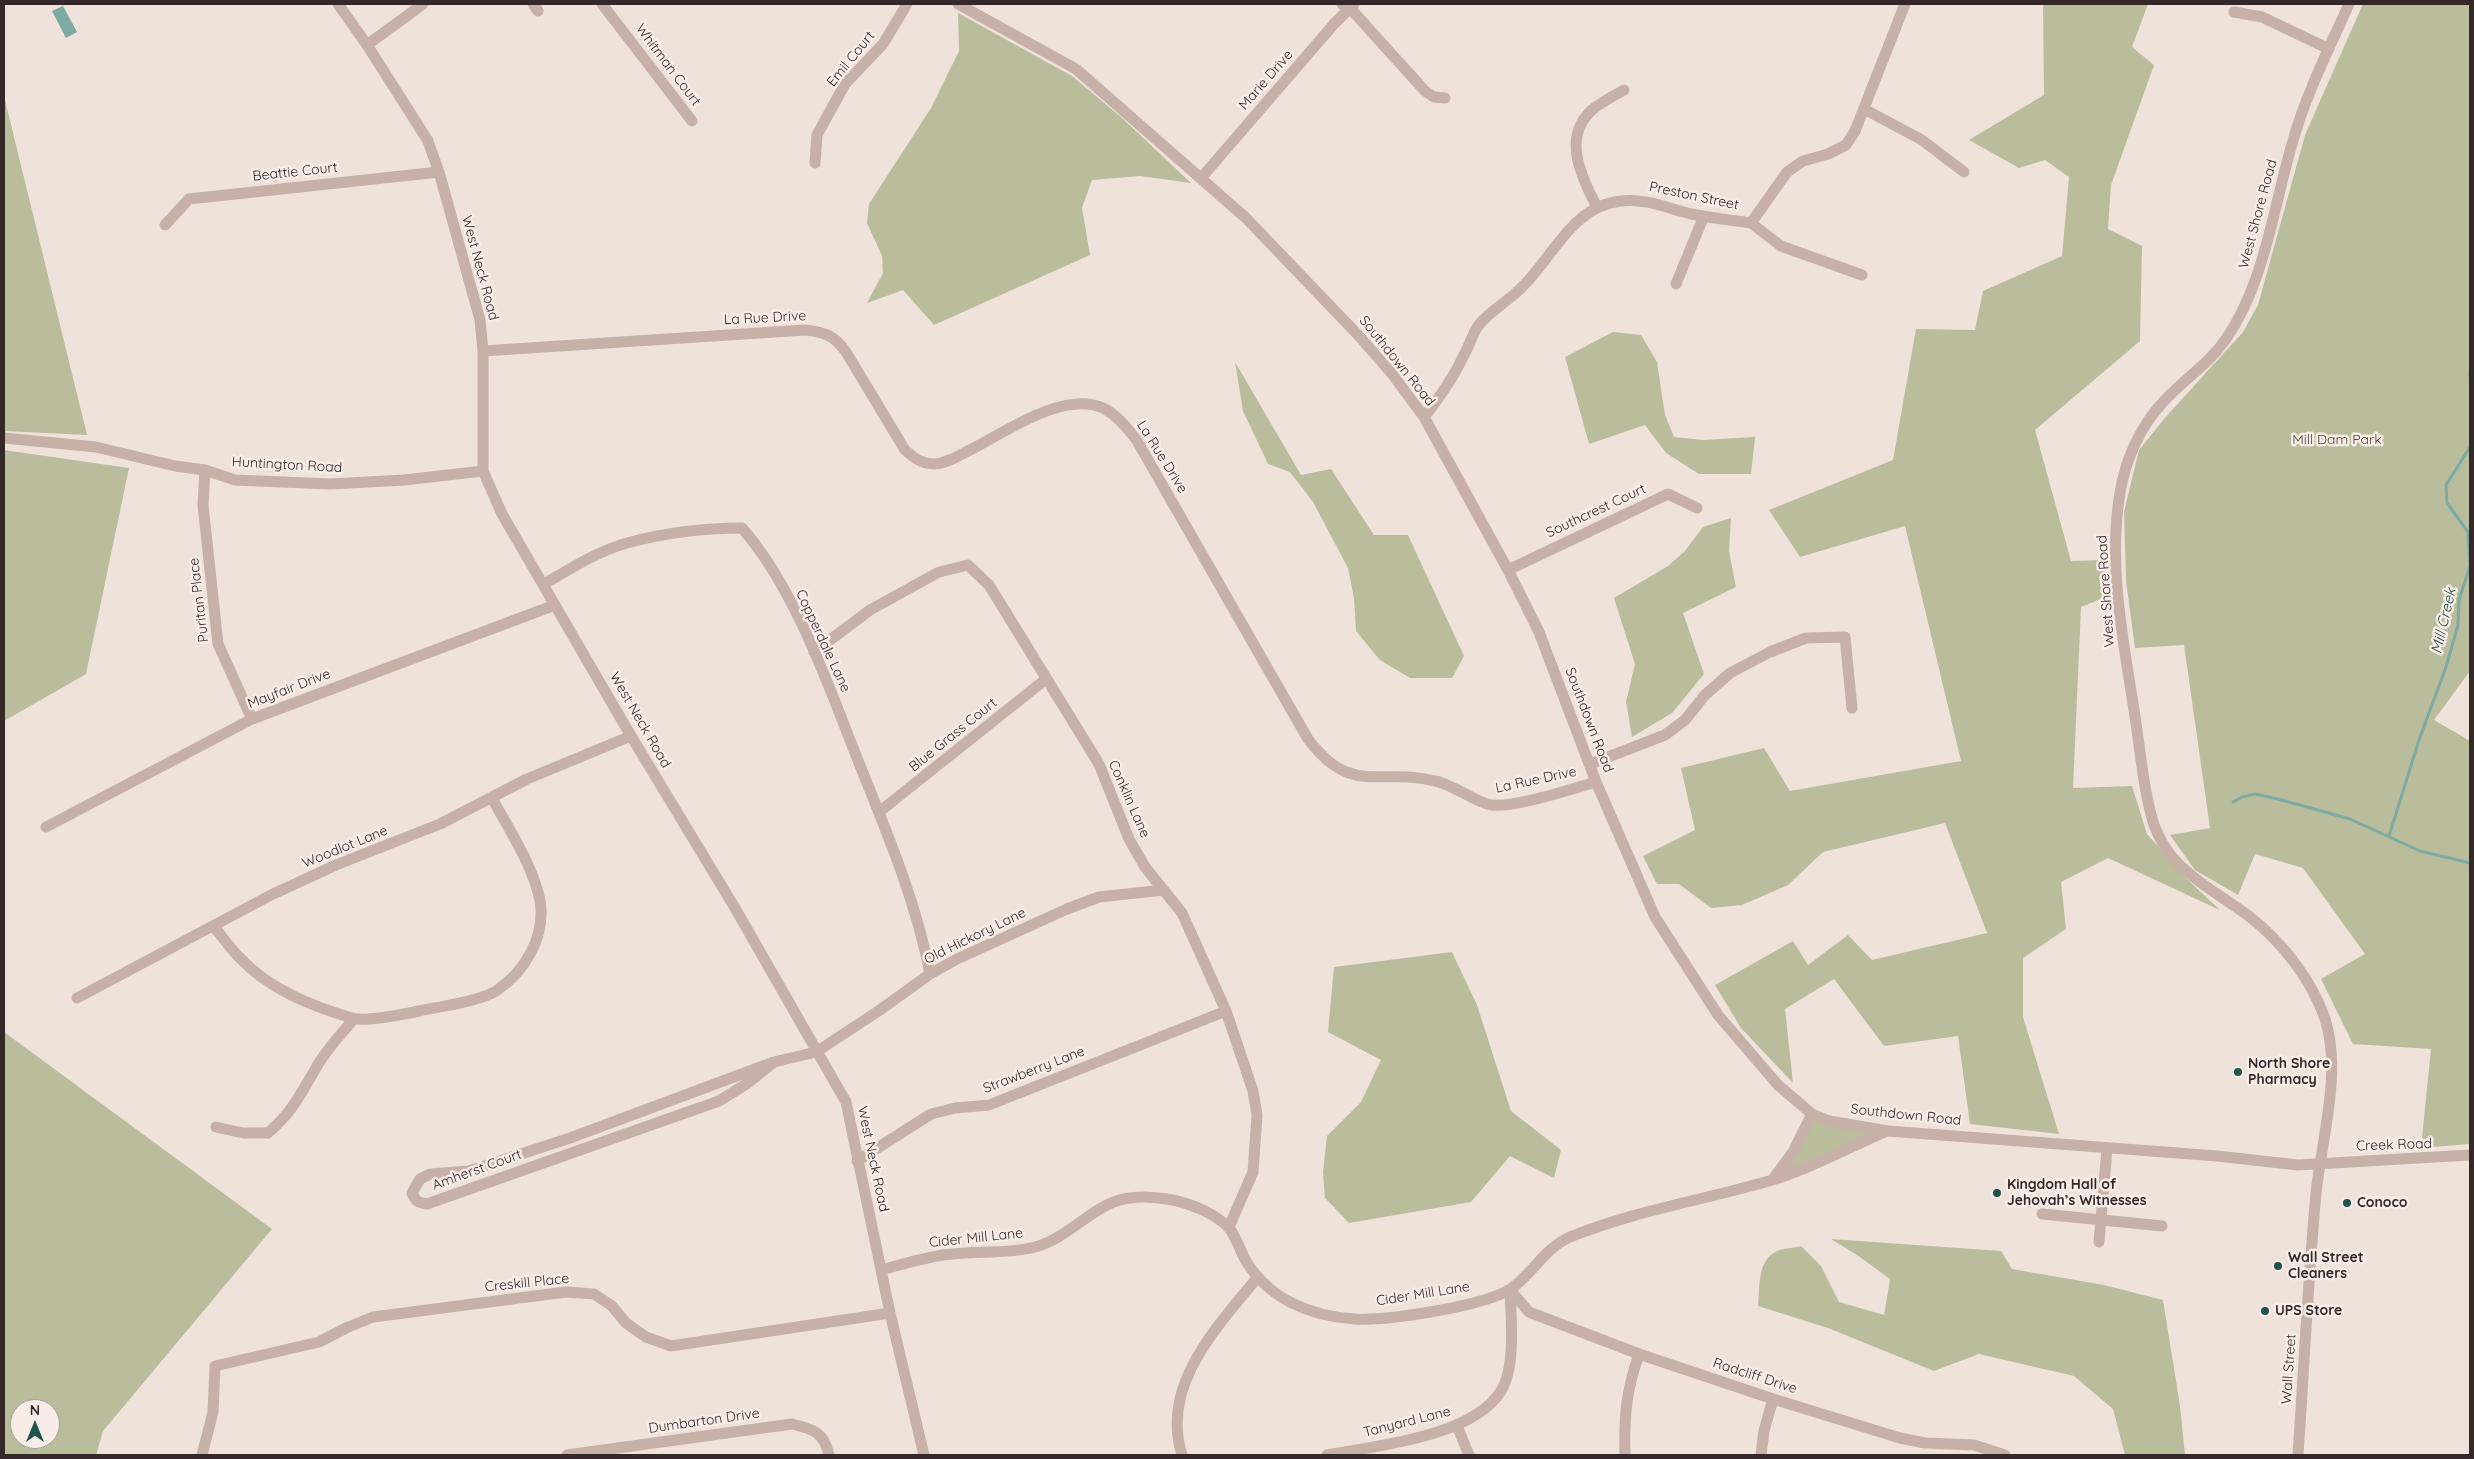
<!DOCTYPE html>
<html>
<head>
<meta charset="utf-8">
<style>
	body { margin:0 }
	#map { position:relative; width:2474px; height:1459px; overflow:hidden; background:#efe2db; font-family:Quicksand,sans-serif }
	canvas { display:block }
	.frame { position:absolute; inset:0; border:5px solid #342928; pointer-events:none }
	.north { position:absolute; left:10px; top:1399px; width:50px; height:50px; box-sizing:border-box; background:#f7ece7; border:1px solid #a99e9b; border-radius:50%; rotate:0deg; font-size:14px; font-weight:700; line-height:20px; text-align:center; color:#342928 }
	.north::after { content:''; display:block; margin:auto; width:18px; height:22px; background:#21524b; clip-path:polygon(50% 0,100% 100%,50% 72%,0 100%) }
</style>
</head>
<body>
<div id="map">
<canvas width="2474" height="1459"></canvas>
<div class="frame"></div>
<div class="north">N</div>
</div>
<script>
const g = document.querySelector('canvas').getContext('2d');
g.lineJoin = 'round';
function fillPath(path, color) {
  g.fillStyle = color;
  g.fill(path, 'evenodd');
}
function strokePath(path, color, width, dash) {
  g.strokeStyle = color;
  g.lineWidth = width;
  g.lineCap = dash ? 'butt' : 'round';
  g.setLineDash(dash || []);
  g.stroke(path);
}
function write(font, color, halo, rows, align = 'center') {
  g.font = font + ' Quicksand,sans-serif';
  g.lineWidth = 5;
  g.setLineDash([]);
  g.textBaseline = 'middle';
  g.strokeStyle = halo;
  g.fillStyle = color;
  for (const [text, x, y, turn = 0] of rows) {
    g.save();
    g.translate(x, y);
    g.rotate((+turn || 0) * Math.PI / 180);
    g.textAlign = isNaN(turn) ? turn : align;
    if (halo) g.strokeText(text, 0, 0);
    g.fillText(text, 0, 0);
    g.restore();
  }
}
fillPath(new Path2D(`
	M 2043,4 L 2148,4 L 2132,47 L 2154,65 L 2111,185 L 2108,229 L 2142,246 L 2140,341 L 2035,430 L 2071,561 L 2106,560 L 2106,597 L 2081,607 L 2073,788 L 2132,786 L 2147,834 L 2187,879 L 2220,910 L 2108,858 L 2061,882 L 2066,929 L 2023,958 L 2023,1017 L 2059,1134 L 1970,1124 L 1958,1036 L 1884,1046 L 1834,979 L 1785,1009 L 1793,1083 L 1741,1028 L 1715,985 L 1793,941 L 1808,965 L 1848,935 L 1872,960 L 1987,933 L 1945,823 L 1823,852 L 1788,885 L 1742,905 L 1711,908 L 1679,884 L 1657,884 L 1643,856 L 1695,830 L 1681,768 L 1764,748 L 1790,791 L 1961,761 L 1905,526 L 1800,557 L 1769,510 L 1893,460 L 1916,329 L 1975,330 L 1983,291 L 2062,256 L 2069,177 L 2045,160 L 2019,168 L 1969,140 L 2044,95 Z
	M 2363,4 L 2470,4 L 2470,671 L 2434,720 L 2470,741 L 2470,1144 L 2421,1148 L 2431,1049 L 2353,1044 L 2321,979 L 2365,954 L 2303,868 L 2255,854 L 2238,895 L 2195,870 L 2170,835 L 2210,828 L 2184,645 L 2135,648 L 2126,581 L 2124,512 L 2139,450 L 2164,419 L 2243,332 L 2258,305 L 2305,135 Z
	M 958,13 L 1072,76 L 1121,117 L 1191,183 L 1140,176 L 1092,180 L 1082,208 L 1090,255 L 934,325 L 903,290 L 867,303 L 883,273 L 882,256 L 867,223 L 869,204 L 931,108 L 959,51 Z
	M 4,96 L 87,435 L 4,431 Z
	M 1613,332 L 1641,335 L 1657,362 L 1665,415 L 1674,437 L 1703,440 L 1755,437 L 1751,474 L 1699,474 L 1666,453 L 1645,425 L 1589,444 L 1565,357 Z
	M 1235,362 L 1301,475 L 1331,469 L 1374,535 L 1408,535 L 1464,656 L 1452,678 L 1410,678 L 1380,660 L 1356,631 L 1354,598 L 1348,568 L 1313,502 L 1290,472 L 1268,464 L 1243,411 Z
	M 4,450 L 129,468 L 86,674 L 4,721 Z
	M 1731,518 L 1729,551 L 1736,587 L 1683,613 L 1704,674 L 1672,713 L 1632,737 L 1626,702 L 1635,664 L 1614,598 L 1668,566 L 1685,551 L 1703,527 Z
	M 1452,952 L 1477,1005 L 1511,1111 L 1561,1150 L 1554,1178 L 1510,1156 L 1471,1202 L 1349,1223 L 1325,1198 L 1323,1172 L 1327,1136 L 1361,1102 L 1381,1060 L 1328,1032 L 1334,967 Z
	M 4,1032 L 272,1229 L 103,1431 L 96,1455 L 4,1455 ZM 20,1409 L 50,1409 L 50,1439 L 20,1439 Z
	M 1815,1119 L 1877,1133 L 1783,1173 Z
	M 1831,1239 L 2001,1251 L 2012,1269 L 2104,1285 L 2163,1300 L 2180,1406 L 2185,1455 L 2125,1455 L 2113,1409 L 2074,1376 L 1979,1354 L 1934,1371 L 1828,1328 L 1758,1306 C 1760,1287 1757,1260 1777,1251 C 1784,1248 1794,1248 1801,1246 L 1821,1266 L 1839,1302 L 1884,1315 L 1890,1279 L 1857,1255 Z`), '#b9bd9c');
fillPath(new Path2D(`
	M 63,6 L 77,32 L 66,38 L 52,11 Z`), '#7daaa2');
strokePath(new Path2D(`
	M 2470,370 L 2470,376
	M 2233,802 L 2242,797 L 2255,794 L 2278,799 L 2350,819 L 2420,851 L 2470,863
	M 2389,836 L 2419,740 L 2446,667 L 2458,625 L 2459,600 L 2470,566 L 2468,532 L 2447,503 L 2446,485 L 2470,447`), '#7daaa2', 3);
strokePath(new Path2D(`
	M 338,4 L 367,45 L 428,141 L 439,172 L 480,320 L 483,351 L 483,471 L 502,514 L 631,736 L 735,908 L 846,1102 L 890,1313 L 924,1455
	M 533,4 L 538,11
	M 602,4 L 692,121
	M 958,4 L 1076,69 L 1246,218 L 1359,336 L 1393,375 L 1424,417 L 1508,570 L 1539,632 L 1596,782 L 1655,917 L 1718,1015 L 1778,1085 L 1812,1114 L 1829,1121 L 1888,1131 L 2217,1156 L 2298,1165 L 2470,1155
	M 1342,4 L 1350,8 L 1425,91 L 1434,97 L 1445,98
	M 2234,12 L 2262,17 L 2329,49
	M 367,45 L 423,4
	M 1864,109 L 1922,140 L 1964,172
	M 815,163 L 817,135 L 845,84 L 883,44 L 907,4
	M 1202,177 L 1334,24 L 1354,4
	M 1597,207 C 1580,174 1560,133 1597,106 C 1606,100 1615,95 1624,90
	M 1751,223 L 1781,246 L 1862,275
	M 165,225 L 189,199 L 439,172
	M 1676,284 L 1704,216
	M 483,351 L 805,330 C 825,332 835,336 846,352 L 905,450 C 914,458 922,464 934,464 C 946,464 960,455 970,450 C 1004,433 1064,390 1103,408 C 1117,415 1126,427 1136,439 L 1308,739 C 1352,797 1377,767 1435,781 C 1452,784 1479,804 1491,805 C 1515,808 1571,789 1596,782
	M 1424,417 C 1440,397 1454,377 1465,353 C 1470,344 1472,335 1478,326 C 1489,312 1505,303 1518,291 C 1552,261 1570,206 1621,201 C 1645,198 1667,208 1691,214 C 1711,218 1731,220 1751,223 L 1787,172 L 1803,161 L 1828,154 L 1846,145 L 1855,131 L 1905,4
	M 4,438 L 96,447 L 175,466 L 205,470 L 235,480 L 330,484 L 404,480 L 483,471
	M 205,470 L 203,505 L 218,644 L 252,719
	M 1508,570 L 1668,494 L 1697,508
	M 544,584 C 570,569 598,551 627,543 C 664,533 704,528 742,528 C 794,587 828,684 857,758 C 885,828 916,900 930,974
	M 814,652 L 870,610 L 939,572 L 968,565 L 989,585 L 1099,764 L 1129,839 L 1145,867 L 1182,913 L 1226,1011 L 1253,1091 L 1257,1115 L 1253,1172 L 1229,1227
	M 1590,764 L 1665,735 L 1685,720 L 1705,695 L 1730,673 L 1770,652 L 1806,638 L 1845,637 L 1852,708
	M 879,812 L 1046,679
	M 46,827 L 252,719 L 555,605
	M 213,926 C 222,936 230,948 240,958 C 269,989 311,1006 352,1018 C 365,1022 405,1014 419,1011 C 438,1007 481,1001 496,991 C 525,972 546,936 540,901 C 534,867 508,828 492,798
	M 77,998 L 271,895 L 336,865 L 440,824 L 527,779 L 631,736
	M 774,1062 L 748,1083 L 719,1101 L 427,1204 C 419,1203 415,1201 412,1193 L 420,1179 L 430,1174 L 469,1171 L 570,1138 L 774,1062 L 816,1052 L 880,1010 L 930,974 L 957,959 L 1067,909 L 1099,897 L 1164,890
	M 216,1127 L 243,1133 L 268,1133 C 294,1110 299,1096 316,1068 C 326,1050 341,1034 354,1019
	M 857,1161 L 931,1114 L 955,1108 L 989,1105 L 1226,1011
	M 1773,1179 L 1793,1152 L 1812,1114
	M 2042,1214 L 2162,1226
	M 2099,1242 L 2107,1149
	M 881,1270 C 904,1264 928,1256 952,1254 C 980,1251 1008,1254 1035,1247 C 1062,1240 1083,1217 1107,1205 C 1140,1187 1202,1201 1228,1227 C 1236,1235 1240,1251 1246,1261 C 1269,1299 1310,1316 1354,1319 C 1386,1321 1487,1306 1512,1288 C 1532,1274 1546,1247 1570,1237 C 1634,1211 1703,1200 1769,1181 C 1809,1169 1848,1148 1887,1131
	M 1510,1290 L 1529,1312 L 1639,1354 L 1773,1399 L 1900,1438 L 1925,1443 L 1974,1445 L 2005,1455
	M 1457,1426 L 1469,1455
	M 202,1455 L 213,1412 L 215,1366 L 319,1342 L 346,1328 L 373,1317 L 566,1292 L 594,1294 L 612,1306 L 626,1323 L 646,1337 L 671,1346 L 890,1313
	M 567,1455 L 792,1424 C 813,1429 824,1432 829,1455
	M 1182,1455 C 1160,1386 1216,1328 1257,1278
	M 1327,1455 C 1376,1446 1472,1437 1501,1391 C 1516,1367 1511,1318 1510,1290
	M 1625,1455 C 1624,1415 1626,1392 1639,1354
	M 1761,1455 L 1764,1431 L 1773,1399
	M 2298,1455 C 2304,1368 2308,1280 2316,1193 C 2322,1138 2342,1071 2325,1019 C 2312,980 2282,942 2250,917 C 2225,898 2196,883 2174,859 C 2165,849 2159,838 2154,825 C 2144,793 2141,757 2136,723 C 2125,649 2107,568 2120,493 C 2125,460 2141,425 2164,401 C 2184,379 2209,364 2226,339 C 2265,282 2273,209 2292,144 C 2305,96 2329,49 2349,4`), '#c6b0a8', 11);
for (const [x, y, r, color] of [
	[2238,1072,5,"#21524b"],
	[1997,1193,5,"#21524b"],
	[2347,1203,5,"#21524b"],
	[2278,1266,5,"#21524b"],
	[2265,1311,5,"#21524b"]
]) {
  const dot = new Path2D();
  dot.arc(x, y, r, 0, 2 * Math.PI);
  g.fillStyle = color;
  g.fill(dot);
  strokePath(dot, '#f7ece7', 2);
}
write('14px', '#342928', '#f7ece7', [
	["Emil Court",851,59,-51],
	["Whitman Court",668,65,53],
	["Marie Drive",1266,80,-49],
	["Beattie Court",295,172,-6],
	["Preston Street",1694,196,12],
	["West Shore Road",2258,214,-75],
	["West Neck Road",480,268,75],
	["La Rue Drive",765,318,-3],
	["Southdown Road",1397,361,51],
	["La Rue Drive",1162,457,58],
	["Huntington Road",287,465,3],
	["Southcrest Court",1596,511,-25],
	["West Shore Road",2106,591,-94],
	["Puritan Place",199,600,-97],
	["Copperdale Lane",823,641,65],
	["Mayfair Drive",289,689,-21],
	["West Neck Road",640,720,60],
	["Southdown Road",1589,720,69],
	["Blue Grass Court",953,735,-39],
	["La Rue Drive",1536,780,-12],
	["Conklin Lane",1129,799,66],
	["Woodlot Lane",345,847,-22],
	["Old Hickory Lane",975,936,-26],
	["Strawberry Lane",1034,1070,-21],
	["Southdown Road",1906,1115,6],
	["Creek Road",2394,1145,-2],
	["West Neck Road",873,1159,78],
	["Amherst Court",477,1170,-20],
	["Cider Mill Lane",976,1238,-6],
	["Creskill Place",527,1283,-6],
	["Cider Mill Lane",1423,1294,-9],
	["Wall Street",2289,1369,-86],
	["Radcliff Drive",1755,1376,18],
	["Dumbarton Drive",704,1421,-8],
	["Tanyard Lane",1407,1422,-14]
]);
write('14px', '#4a502e', '#f7ece7', [
	["Mill Dam Park",2337,440]
]);
write('bold 14px', '#342928', '#f7ece7', [
	["North Shore",2248,1064],
	["Pharmacy",2248,1080],
	["Kingdom Hall of",2007,1185],
	["Jehovah’s Witnesses",2007,1201],
	["Conoco",2357,1203],
	["Wall Street",2288,1258],
	["Cleaners",2288,1274],
	["UPS Store",2275,1311]
], 'left');
write('italic 15px', '#21524b', '#f7ece7', [
	["Mill Creek",2444,621,-77]
]);
</script>
</body>
</html>
